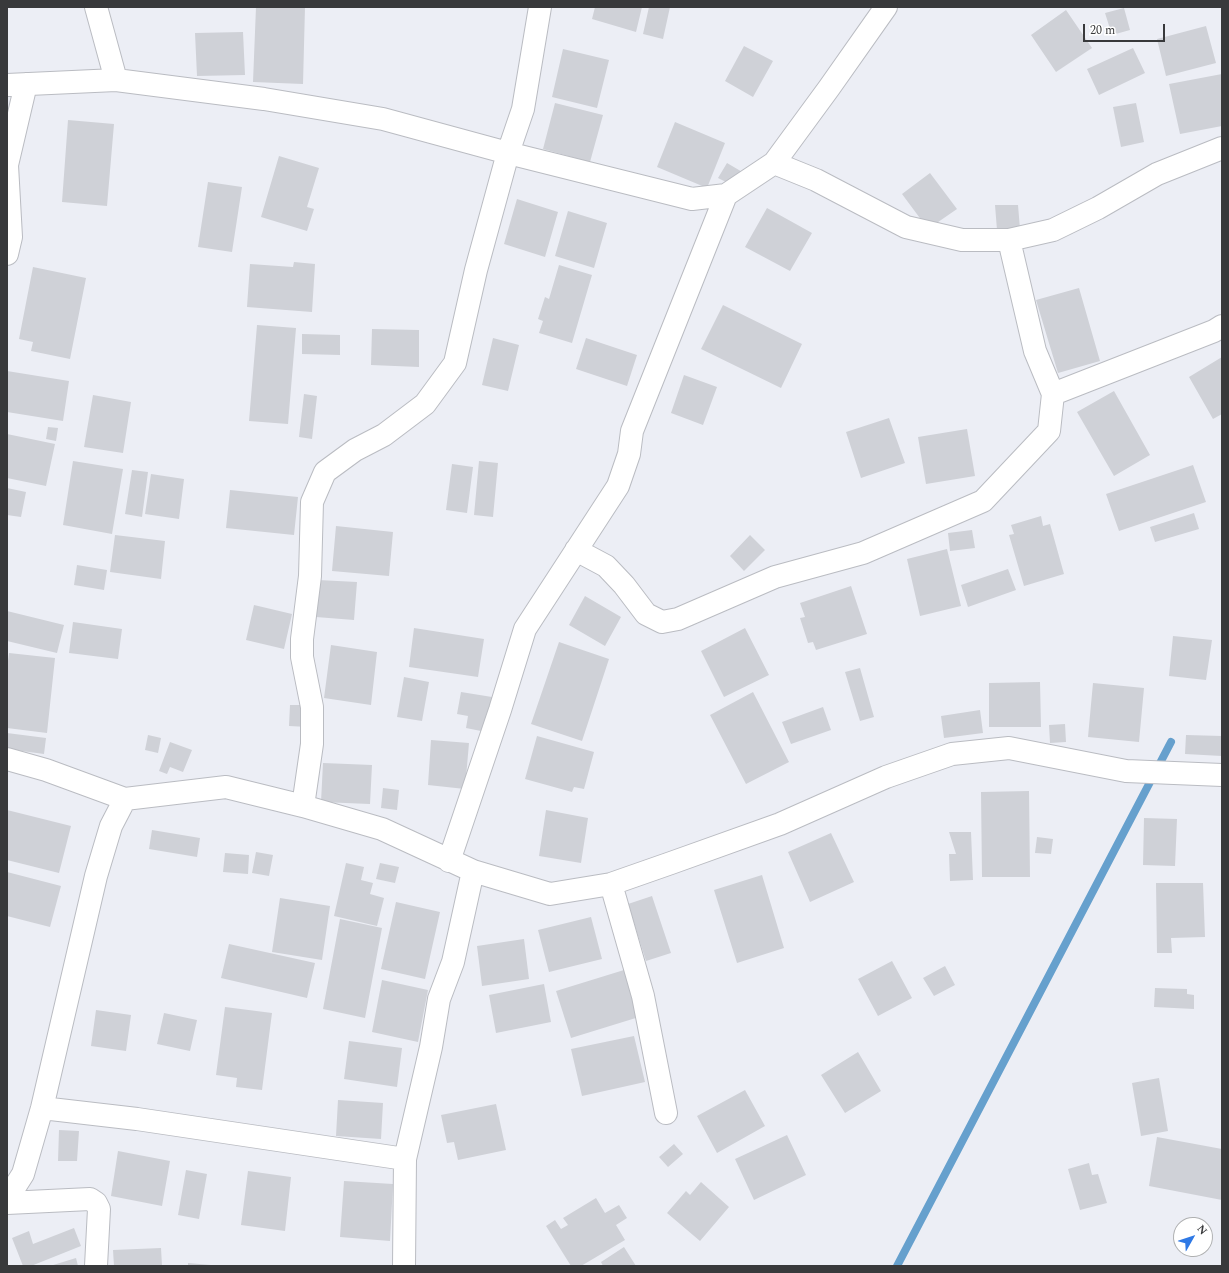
<!DOCTYPE html>
<html>
<head>
<meta charset="utf-8">
<style>
	body { margin:0 }
	#map { position:relative; width:1229px; height:1273px; overflow:hidden; background:#eceef5; font-family:Spectral,serif }
	canvas { display:block }
	.frame { position:absolute; inset:0; border:8px solid #38393b; pointer-events:none }
	.north { position:absolute; left:1173px; top:1217px; width:40px; height:40px; box-sizing:border-box; background:#fff; border:1px solid #afb0b1; border-radius:50%; rotate:51deg; font-size:11px; font-weight:700; line-height:16px; text-align:center; color:#38393b }
	.north::after { content:''; display:block; margin:auto; width:14px; height:18px; background:#2f79e5; clip-path:polygon(50% 0,100% 100%,50% 72%,0 100%) }
	.scale { position:absolute; left:1083px; top:24px; width:82px; height:18px; box-sizing:border-box; border:2px solid #38393b; border-top:0; padding-left:5px; font-size:12px; line-height:14px; white-space:nowrap; color:#38393b; -webkit-text-stroke:3px #fff; paint-order:stroke }
</style>
</head>
<body>
<div id="map">
<canvas width="1229" height="1273"></canvas>
<div class="frame"></div>
<div class="north">N</div>
<div class="scale">20 m</div>
</div>
<script>
const g = document.querySelector('canvas').getContext('2d');
g.lineJoin = 'round';
function strokePath(path, color, width, dash) {
  g.strokeStyle = color;
  g.lineWidth = width;
  g.lineCap = dash ? 'butt' : 'round';
  g.setLineDash(dash || []);
  g.stroke(path);
}
function fillPath(path, color) {
  g.fillStyle = color;
  g.fill(path, 'evenodd');
}
strokePath(new Path2D(`
	M 897,1266 L 1171,742`), '#66a0cd', 8);
fillPath(new Path2D(`
	M 256,7 L 305,7 L 303,84 L 253,82 Z
	M 595,7 L 642,7 L 636,32 L 592,19 Z
	M 649,7 L 670,7 L 663,39 L 643,34 Z
	M 1124,8 L 1130,30 L 1112,35 L 1105,13 Z
	M 1066,10 L 1092,48 L 1056,72 L 1031,35 Z
	M 1206,26 L 1216,63 L 1166,76 L 1157,39 Z
	M 243,32 L 245,75 L 197,76 L 195,33 Z
	M 744,46 L 773,61 L 753,97 L 725,81 Z
	M 1133,48 L 1145,73 L 1099,95 L 1087,69 Z
	M 563,49 L 609,60 L 597,108 L 552,97 Z
	M 1222,74 L 1222,126 L 1180,134 L 1169,84 Z
	M 555,103 L 603,115 L 590,162 L 543,149 Z
	M 1136,103 L 1144,142 L 1121,147 L 1113,107 Z
	M 68,120 L 114,124 L 107,206 L 62,202 Z
	M 675,122 L 725,143 L 707,188 L 657,167 Z
	M 279,156 L 319,168 L 307,207 L 314,209 L 307,231 L 261,217 Z
	M 727,163 L 744,173 L 736,187 L 718,178 Z
	M 930,173 L 957,209 L 928,229 L 902,194 Z
	M 208,182 L 242,187 L 232,252 L 198,247 Z
	M 517,199 L 558,212 L 545,257 L 504,244 Z
	M 995,205 L 1018,205 L 1020,229 L 997,230 Z
	M 767,208 L 812,233 L 790,271 L 745,247 Z
	M 568,211 L 607,223 L 594,268 L 555,256 Z
	M 294,262 L 315,264 L 312,312 L 247,307 L 250,264 L 293,267 Z
	M 559,265 L 592,275 L 572,343 L 539,333 L 543,321 L 538,319 L 545,297 L 549,299 Z
	M 33,267 L 86,278 L 70,359 L 31,351 L 33,342 L 19,339 Z
	M 1079,288 L 1100,361 L 1058,373 L 1036,300 Z
	M 723,305 L 802,344 L 781,388 L 701,349 Z
	M 257,325 L 296,328 L 288,424 L 249,421 Z
	M 372,329 L 419,330 L 419,367 L 371,365 Z
	M 302,334 L 340,335 L 340,355 L 302,354 Z
	M 493,338 L 519,345 L 508,391 L 482,385 Z
	M 586,338 L 637,355 L 627,386 L 576,369 Z
	M 1222,357 L 1222,414 L 1213,419 L 1189,377 Z
	M 7,371 L 69,381 L 63,421 L 7,412 Z
	M 684,375 L 717,387 L 703,425 L 671,413 Z
	M 1114,391 L 1150,455 L 1114,476 L 1077,412 Z
	M 304,394 L 317,396 L 312,439 L 299,437 Z
	M 93,395 L 131,402 L 123,453 L 84,447 Z
	M 889,418 L 905,463 L 861,478 L 846,432 Z
	M 48,427 L 58,428 L 56,441 L 46,439 Z
	M 967,429 L 975,476 L 926,484 L 918,437 Z
	M 7,434 L 55,444 L 46,486 L 7,478 Z
	M 73,461 L 123,469 L 112,534 L 63,525 Z
	M 479,461 L 498,463 L 493,517 L 474,515 Z
	M 452,464 L 473,467 L 467,513 L 446,510 Z
	M 1193,465 L 1206,502 L 1119,531 L 1106,494 Z
	M 132,470 L 148,472 L 142,517 L 125,514 Z
	M 151,474 L 184,479 L 179,519 L 145,514 Z
	M 7,488 L 26,492 L 21,517 L 7,515 Z
	M 230,490 L 298,497 L 294,535 L 226,528 Z
	M 1194,513 L 1199,529 L 1155,542 L 1150,527 Z
	M 1041,516 L 1043,526 L 1050,524 L 1064,574 L 1024,586 L 1009,535 L 1014,534 L 1011,525 Z
	M 336,526 L 393,532 L 389,576 L 332,571 Z
	M 972,530 L 975,548 L 950,551 L 948,533 Z
	M 115,535 L 165,541 L 161,579 L 110,572 Z
	M 750,535 L 765,550 L 744,571 L 730,556 Z
	M 947,549 L 961,606 L 920,616 L 907,559 Z
	M 77,565 L 107,570 L 104,590 L 74,585 Z
	M 1008,569 L 1016,590 L 968,607 L 961,585 Z
	M 318,580 L 357,582 L 354,620 L 316,617 Z
	M 851,586 L 867,634 L 816,650 L 813,642 L 808,643 L 800,618 L 805,617 L 800,603 Z
	M 585,596 L 621,617 L 605,646 L 569,625 Z
	M 254,605 L 292,614 L 284,649 L 246,640 Z
	M 7,611 L 64,625 L 57,653 L 7,641 Z
	M 73,622 L 122,629 L 118,659 L 69,653 Z
	M 414,628 L 484,639 L 478,677 L 409,667 Z
	M 745,628 L 769,675 L 724,697 L 701,651 Z
	M 1173,636 L 1212,640 L 1206,680 L 1169,676 Z
	M 559,642 L 609,659 L 582,741 L 531,724 Z
	M 331,645 L 377,652 L 371,705 L 324,698 Z
	M 9,653 L 55,658 L 47,733 L 7,728 L 7,669 Z
	M 860,668 L 874,717 L 860,721 L 845,672 Z
	M 404,677 L 429,682 L 422,721 L 397,717 Z
	M 1040,682 L 1041,727 L 989,727 L 989,683 Z
	M 1093,683 L 1144,688 L 1139,742 L 1088,737 Z
	M 461,692 L 492,697 L 486,732 L 466,728 L 468,716 L 457,714 Z
	M 753,692 L 789,762 L 746,784 L 710,715 Z
	M 290,705 L 309,705 L 308,727 L 289,726 Z
	M 823,707 L 831,730 L 791,744 L 782,722 Z
	M 980,710 L 983,733 L 944,738 L 941,716 Z
	M 1065,724 L 1066,742 L 1050,743 L 1049,725 Z
	M 7,733 L 46,738 L 44,754 L 7,749 Z
	M 148,735 L 161,738 L 158,753 L 145,750 Z
	M 1186,735 L 1222,736 L 1222,756 L 1185,754 Z
	M 537,736 L 594,752 L 584,789 L 574,787 L 572,792 L 525,779 Z
	M 431,740 L 469,743 L 465,789 L 428,785 Z
	M 170,742 L 192,750 L 183,772 L 170,767 L 167,774 L 159,771 Z
	M 323,763 L 372,765 L 370,804 L 321,802 Z
	M 383,788 L 399,790 L 397,810 L 381,808 Z
	M 1029,791 L 1030,877 L 982,877 L 981,792 Z
	M 7,810 L 71,826 L 59,873 L 7,860 Z
	M 546,810 L 588,818 L 581,863 L 539,856 Z
	M 1144,818 L 1177,819 L 1175,866 L 1143,865 Z
	M 152,830 L 200,838 L 197,857 L 149,849 Z
	M 949,832 L 971,832 L 973,880 L 950,881 L 949,854 L 956,854 Z
	M 831,833 L 854,882 L 810,902 L 788,852 Z
	M 1037,837 L 1053,839 L 1051,854 L 1035,853 Z
	M 256,852 L 273,855 L 269,876 L 252,873 Z
	M 225,853 L 249,855 L 248,874 L 223,872 Z
	M 346,863 L 364,867 L 361,880 L 373,883 L 370,894 L 384,898 L 377,926 L 334,916 Z
	M 380,863 L 399,867 L 395,883 L 376,879 Z
	M 7,872 L 61,886 L 50,927 L 7,916 Z
	M 762,875 L 784,948 L 737,963 L 714,890 Z
	M 1156,883 L 1203,883 L 1205,937 L 1171,938 L 1172,953 L 1157,953 Z
	M 652,896 L 671,953 L 646,961 L 628,904 Z
	M 280,898 L 330,906 L 322,960 L 272,952 Z
	M 396,902 L 440,912 L 425,979 L 381,969 Z
	M 591,917 L 602,959 L 549,972 L 538,930 Z
	M 340,919 L 382,928 L 365,1018 L 323,1009 Z
	M 524,939 L 529,979 L 482,986 L 477,946 Z
	M 229,944 L 315,963 L 307,998 L 221,978 Z
	M 892,961 L 912,998 L 878,1016 L 858,979 Z
	M 945,966 L 955,985 L 934,996 L 923,978 Z
	M 624,970 L 639,1017 L 571,1038 L 556,991 Z
	M 382,980 L 428,990 L 418,1042 L 372,1032 Z
	M 544,984 L 551,1022 L 496,1033 L 489,995 Z
	M 1155,988 L 1187,989 L 1187,994 L 1194,995 L 1194,1009 L 1154,1007 Z
	M 225,1007 L 272,1013 L 262,1090 L 236,1087 L 237,1078 L 216,1075 Z
	M 96,1010 L 131,1015 L 126,1051 L 91,1046 Z
	M 164,1013 L 197,1020 L 190,1051 L 157,1044 Z
	M 634,1036 L 645,1082 L 582,1096 L 571,1049 Z
	M 349,1041 L 402,1048 L 397,1087 L 344,1079 Z
	M 858,1052 L 881,1091 L 845,1113 L 821,1075 Z
	M 1159,1078 L 1168,1131 L 1141,1136 L 1132,1083 Z
	M 745,1090 L 765,1126 L 717,1153 L 697,1116 Z
	M 338,1100 L 383,1103 L 381,1139 L 336,1136 Z
	M 496,1104 L 506,1150 L 458,1160 L 454,1142 L 447,1143 L 441,1115 Z
	M 59,1130 L 79,1131 L 77,1161 L 58,1161 Z
	M 787,1135 L 806,1175 L 754,1200 L 735,1159 Z
	M 1157,1137 L 1222,1149 L 1222,1200 L 1149,1186 Z
	M 674,1144 L 683,1154 L 668,1167 L 659,1157 Z
	M 118,1151 L 170,1161 L 162,1206 L 111,1196 Z
	M 1089,1163 L 1092,1175 L 1098,1174 L 1107,1203 L 1080,1210 L 1068,1169 Z
	M 186,1170 L 207,1174 L 199,1219 L 178,1215 Z
	M 248,1171 L 291,1177 L 285,1231 L 241,1225 Z
	M 344,1181 L 393,1184 L 390,1241 L 340,1237 Z
	M 701,1182 L 729,1207 L 700,1241 L 667,1213 L 686,1191 L 690,1195 Z
	M 596,1198 L 605,1213 L 619,1205 L 627,1218 L 616,1225 L 625,1240 L 581,1266 L 571,1266 L 546,1226 L 555,1220 L 561,1229 L 568,1225 L 563,1218 Z
	M 74,1228 L 81,1246 L 31,1266 L 23,1266 L 12,1238 L 29,1231 L 33,1244 Z
	M 624,1247 L 636,1266 L 603,1266 L 601,1262 Z
	M 161,1248 L 162,1266 L 114,1266 L 113,1250 Z
	M 76,1258 L 78,1266 L 50,1266 Z
	M 188,1263 L 211,1265 L 211,1266 L 188,1266 Z`), '#cfd1d7');
const minor = new Path2D(`
	M 96,7 L 116,80
	M 7,85 L 116,80 L 264,99 L 383,119 L 508,153 L 692,199 L 726,195 L 774,163 L 816,180 L 906,227 L 962,240 L 1009,240 L 1053,230 L 1098,208 L 1157,174 L 1222,148
	M 774,163 L 829,88 L 886,7
	M 7,254 L 11,237 L 7,165 L 26,84
	M 1053,394 L 1214,331 L 1222,326
	M 576,550 L 606,566 L 624,585 L 646,614 L 662,622 L 678,619 L 775,577 L 863,553 L 983,501 L 1049,431 L 1053,394 L 1035,351 L 1009,240
	M 7,759 L 46,770 L 125,799
	M 303,806 L 312,744 L 312,707 L 302,657 L 302,639 L 310,576 L 312,502 L 325,472 L 355,450 L 384,435 L 425,404 L 455,363 L 476,270 L 508,153 L 523,109 L 540,7
	M 449,861 L 500,710 L 525,629 L 618,486 L 629,454 L 632,431 L 726,195
	M 611,884 L 643,996 L 666,1113
	M 42,1108 L 137,1119 L 405,1159
	M 7,1199 L 23,1174 L 42,1108 L 96,876 L 111,826 L 125,799 L 226,787 L 303,806 L 382,829 L 473,871 L 550,894 L 611,884 L 671,863 L 780,824 L 886,777 L 952,754 L 1009,748 L 1126,771 L 1222,775
	M 7,1203 L 90,1199 L 96,1203 L 99,1209 L 96,1266
	M 404,1266 L 405,1159 L 431,1047 L 439,999 L 453,962 L 473,871`);
strokePath(minor, '#babcc2', 24);
strokePath(minor, '#fff', 22);
</script>
</body>
</html>
